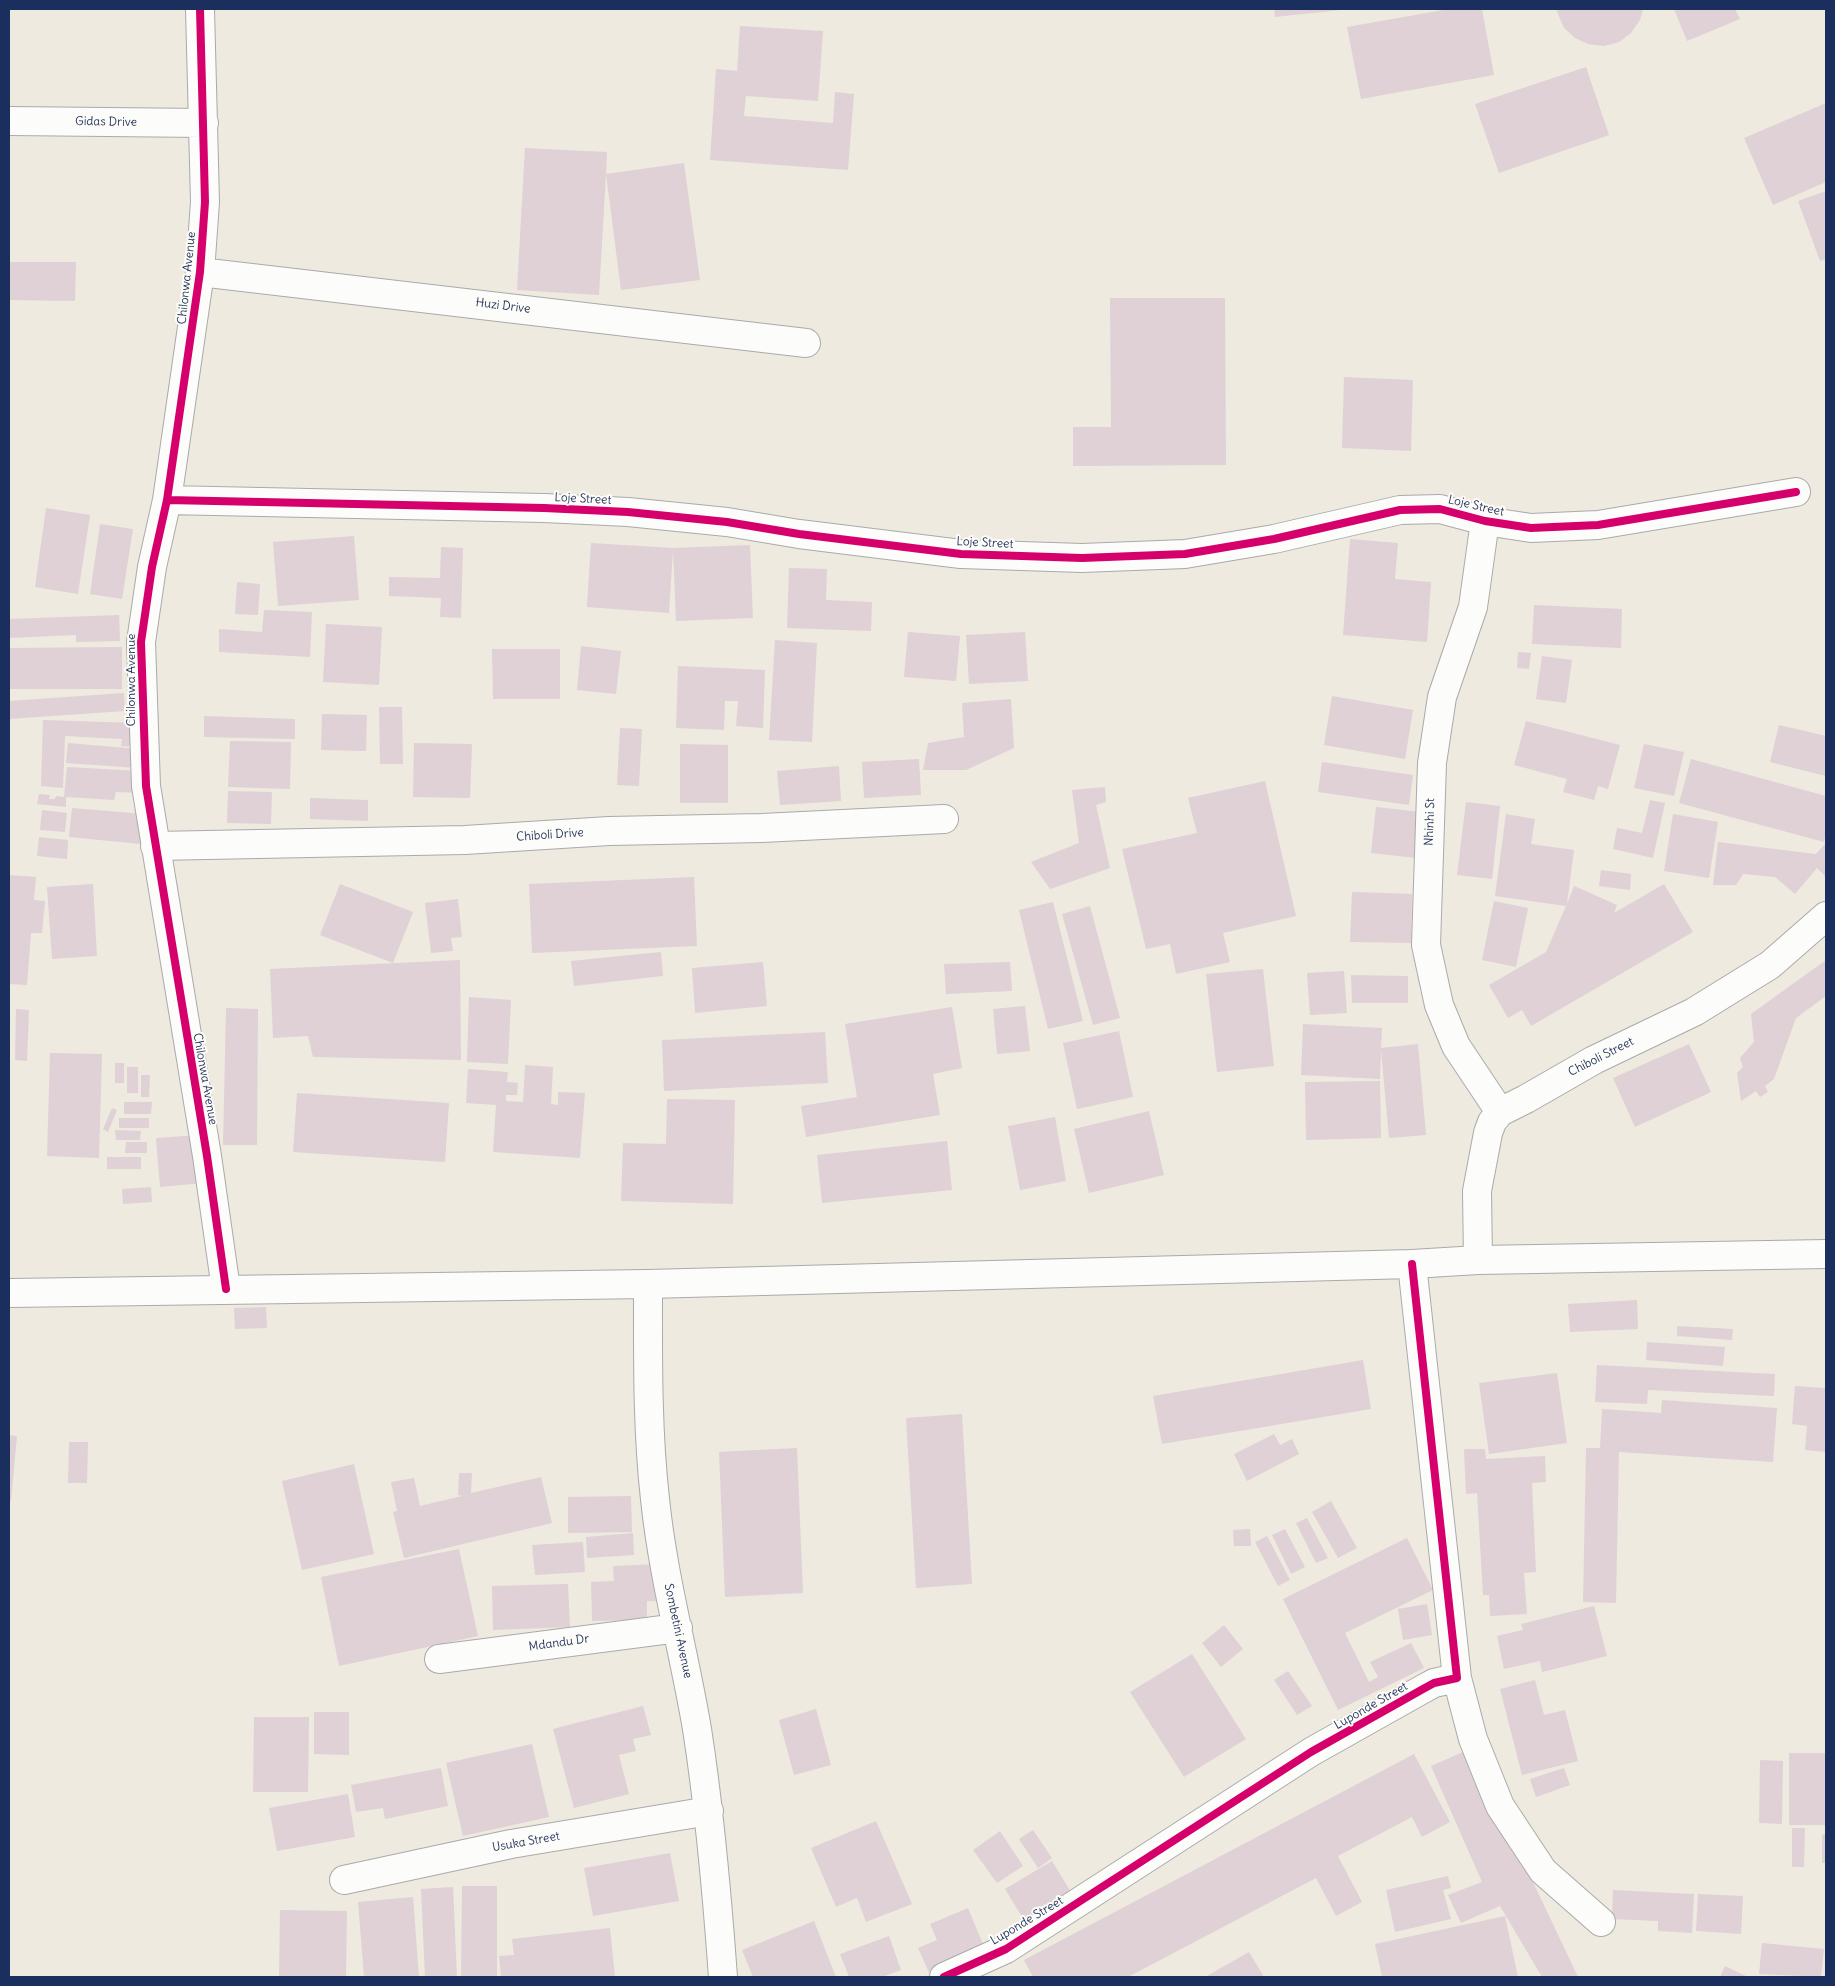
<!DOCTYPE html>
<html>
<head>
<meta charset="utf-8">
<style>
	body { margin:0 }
	#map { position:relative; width:1835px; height:1986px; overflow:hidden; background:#eeeadf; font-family:Delius,sans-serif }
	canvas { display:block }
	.frame { position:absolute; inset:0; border:10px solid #1b2f5e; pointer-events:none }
</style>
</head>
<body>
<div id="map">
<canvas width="1835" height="1986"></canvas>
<div class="frame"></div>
</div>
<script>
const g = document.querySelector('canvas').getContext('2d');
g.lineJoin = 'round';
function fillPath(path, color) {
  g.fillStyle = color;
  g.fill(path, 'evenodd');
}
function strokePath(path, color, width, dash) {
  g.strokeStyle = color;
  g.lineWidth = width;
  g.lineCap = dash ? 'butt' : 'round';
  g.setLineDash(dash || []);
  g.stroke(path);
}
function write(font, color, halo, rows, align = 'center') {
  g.font = font + ' Delius,sans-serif';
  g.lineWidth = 4;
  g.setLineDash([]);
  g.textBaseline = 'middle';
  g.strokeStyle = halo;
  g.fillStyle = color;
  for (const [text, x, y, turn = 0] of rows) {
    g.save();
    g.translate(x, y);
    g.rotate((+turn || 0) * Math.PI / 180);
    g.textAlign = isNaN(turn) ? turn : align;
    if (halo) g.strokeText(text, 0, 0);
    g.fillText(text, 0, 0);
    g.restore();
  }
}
fillPath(new Path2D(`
	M 1274,9 L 1341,9 L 1341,10 L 1275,17 Z
	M 1449,9 L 1482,9 L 1494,75 L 1361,99 L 1347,27 Z
	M 1556,9 L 1643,9 L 1640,20 L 1631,33 L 1619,42 L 1604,46 L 1588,44 L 1575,38 L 1564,28 Z
	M 1674,9 L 1735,9 L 1740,19 L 1687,41 Z
	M 740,26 L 823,31 L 818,101 L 746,96 L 744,116 L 833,123 L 835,92 L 854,94 L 848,170 L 710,160 L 716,69 L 737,71 Z
	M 1586,67 L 1609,135 L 1499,173 L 1475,104 Z
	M 1826,103 L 1826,182 L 1773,205 L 1744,138 Z
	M 525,148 L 607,152 L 606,174 L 684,163 L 700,280 L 621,290 L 606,174 L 599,295 L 517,290 Z
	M 1826,191 L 1826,259 L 1820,261 L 1798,201 Z
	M 9,262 L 76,262 L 75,301 L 9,300 Z
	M 1110,298 L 1225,298 L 1226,465 L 1073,466 L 1073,427 L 1111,427 Z
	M 1344,377 L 1413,380 L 1411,451 L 1342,448 Z
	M 46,508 L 90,515 L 78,594 L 35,587 Z
	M 100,524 L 133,529 L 122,599 L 90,594 Z
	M 354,536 L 359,600 L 278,606 L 273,542 Z
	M 1350,539 L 1398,543 L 1395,579 L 1431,582 L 1427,642 L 1343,635 Z
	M 591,543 L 673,548 L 750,545 L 753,618 L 676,621 L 673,550 L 669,613 L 587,607 Z
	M 441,547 L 463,548 L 461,618 L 440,617 L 441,598 L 389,596 L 389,577 L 440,578 Z
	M 789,568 L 827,569 L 826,600 L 872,602 L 871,631 L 787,628 Z
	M 237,582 L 260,584 L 258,615 L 235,614 Z
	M 1534,605 L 1622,609 L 1621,648 L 1532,644 Z
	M 264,610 L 312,612 L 310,657 L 219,652 L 219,629 L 262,632 Z
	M 119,615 L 120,641 L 76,642 L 76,635 L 9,638 L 9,619 Z
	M 326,624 L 382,627 L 379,685 L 323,682 Z
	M 908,632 L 960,636 L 956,681 L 904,677 Z
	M 1025,632 L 1028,681 L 969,684 L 966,635 Z
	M 775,640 L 817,643 L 812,742 L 769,740 Z
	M 581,646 L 621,651 L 616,694 L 577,690 Z
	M 122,647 L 122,689 L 9,689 L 9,648 Z
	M 492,649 L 560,649 L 560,699 L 493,699 Z
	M 1518,652 L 1531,653 L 1529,669 L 1517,668 Z
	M 1542,656 L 1572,660 L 1566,703 L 1536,699 Z
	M 678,666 L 765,670 L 763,728 L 736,726 L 738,701 L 725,701 L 724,730 L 676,728 Z
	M 124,693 L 125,711 L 9,719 L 9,701 Z
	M 1332,696 L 1413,710 L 1405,759 L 1324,745 Z
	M 1011,699 L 1014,748 L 966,770 L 923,770 L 928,743 L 964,737 L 962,703 Z
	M 379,707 L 402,707 L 403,764 L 380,764 Z
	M 322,714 L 367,715 L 366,751 L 321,750 Z
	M 204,716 L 295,719 L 295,739 L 204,737 Z
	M 43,720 L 138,723 L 137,747 L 121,746 L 122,739 L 65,736 L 63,788 L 41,786 Z
	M 1526,721 L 1620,745 L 1608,789 L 1598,786 L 1594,800 L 1563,792 L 1567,779 L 1514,765 Z
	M 1779,725 L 1826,736 L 1826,776 L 1770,762 Z
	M 620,728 L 642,729 L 639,786 L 617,785 Z
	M 230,741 L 291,742 L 290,789 L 228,787 Z
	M 68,743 L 139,749 L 137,768 L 66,763 Z
	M 414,743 L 472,744 L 470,798 L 413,797 Z
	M 680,744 L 728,745 L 728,803 L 680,803 Z
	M 1644,744 L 1684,752 L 1674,796 L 1634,788 Z
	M 919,759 L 921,795 L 864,798 L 862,762 Z
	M 1691,759 L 1826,796 L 1826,832 L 1824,842 L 1679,803 Z
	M 1322,762 L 1413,775 L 1409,805 L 1318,792 Z
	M 839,766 L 841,801 L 780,805 L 777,771 Z
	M 67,767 L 140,771 L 139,793 L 116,792 L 114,800 L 66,797 L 66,807 L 37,804 L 39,794 L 50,795 L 49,799 L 55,799 L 56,796 L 64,797 Z
	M 1265,781 L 1296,916 L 1223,933 L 1230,962 L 1176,974 L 1170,944 L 1146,949 L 1122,849 L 1197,833 L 1188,798 Z
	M 1105,787 L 1106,802 L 1096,805 L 1110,868 L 1050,889 L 1031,862 L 1079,843 L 1072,790 Z
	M 228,791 L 272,792 L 271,824 L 227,823 Z
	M 310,798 L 368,800 L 368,821 L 310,819 Z
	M 1650,800 L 1665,803 L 1653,858 L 1613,849 L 1617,828 L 1642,833 Z
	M 1466,802 L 1500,806 L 1492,879 L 1457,875 Z
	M 1376,807 L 1421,812 L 1416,858 L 1371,853 Z
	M 72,808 L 144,814 L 141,844 L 69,837 Z
	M 42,810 L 67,813 L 65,832 L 40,830 Z
	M 1506,814 L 1535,819 L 1531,844 L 1574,850 L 1567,904 L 1574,886 L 1617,905 L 1614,913 L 1664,884 L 1693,932 L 1531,1026 L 1522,1010 L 1508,1018 L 1489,985 L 1546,952 L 1566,906 L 1495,896 Z
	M 1673,814 L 1718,822 L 1709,878 L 1664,871 Z
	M 39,837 L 68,840 L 67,859 L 37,856 Z
	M 1718,842 L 1816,854 L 1826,843 L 1826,877 L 1817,868 L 1795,894 L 1775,877 L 1743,874 L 1736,885 L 1713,885 Z
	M 1601,870 L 1631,874 L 1630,890 L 1599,886 Z
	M 9,875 L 36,877 L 34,900 L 45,901 L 42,933 L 31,933 L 27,985 L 9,984 Z
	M 694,877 L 697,946 L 532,953 L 529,884 Z
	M 93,884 L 97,956 L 52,959 L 47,887 Z
	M 340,884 L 413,912 L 393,963 L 320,935 Z
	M 1352,892 L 1412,894 L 1411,943 L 1350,942 Z
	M 458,899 L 462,937 L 451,938 L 453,951 L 431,953 L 425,903 Z
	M 1494,901 L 1528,908 L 1516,967 L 1482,960 Z
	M 1053,902 L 1083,1021 L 1048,1029 L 1019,910 Z
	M 1090,906 L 1120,1018 L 1093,1025 L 1062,914 Z
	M 661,952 L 663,976 L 574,986 L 571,961 Z
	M 460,960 L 461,1060 L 313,1057 L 308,1036 L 273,1038 L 270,969 Z
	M 1826,960 L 1826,996 L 1796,1018 L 1774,1079 L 1765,1086 L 1768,1092 L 1760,1097 L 1756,1091 L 1741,1101 L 1737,1073 L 1743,1067 L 1740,1058 L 1754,1042 L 1751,1014 Z
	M 763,962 L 767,1006 L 695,1013 L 692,968 Z
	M 1010,962 L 1012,991 L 946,994 L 944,964 Z
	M 1263,969 L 1274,1066 L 1217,1072 L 1206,974 Z
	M 1344,971 L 1347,1013 L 1310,1015 L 1307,973 Z
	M 1351,975 L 1408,976 L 1408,1003 L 1352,1003 Z
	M 469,997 L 511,1000 L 508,1064 L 467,1062 Z
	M 1025,1006 L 1030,1051 L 997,1054 L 993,1009 Z
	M 952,1007 L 962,1068 L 933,1074 L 940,1115 L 806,1137 L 801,1106 L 857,1097 L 845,1024 Z
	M 226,1008 L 258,1009 L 257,1145 L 223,1145 Z
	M 16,1009 L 29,1010 L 27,1061 L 15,1060 Z
	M 1303,1024 L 1382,1028 L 1381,1048 L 1418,1044 L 1426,1135 L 1389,1138 L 1381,1050 L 1380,1079 L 1301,1075 Z
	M 1119,1031 L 1133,1097 L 1077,1109 L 1063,1043 Z
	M 825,1032 L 828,1083 L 664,1091 L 662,1040 Z
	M 1689,1044 L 1711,1092 L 1635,1127 L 1613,1078 Z
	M 50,1053 L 102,1054 L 99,1158 L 47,1156 Z
	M 115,1063 L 124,1063 L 124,1083 L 115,1083 Z
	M 525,1065 L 553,1067 L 551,1104 L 558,1105 L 558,1092 L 585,1093 L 580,1158 L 493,1152 L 496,1105 L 466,1103 L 468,1069 L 508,1072 L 507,1082 L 518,1083 L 517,1095 L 506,1095 L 506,1101 L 523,1102 Z
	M 127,1067 L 138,1067 L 138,1093 L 127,1093 Z
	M 141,1075 L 150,1075 L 149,1097 L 141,1097 Z
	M 1380,1081 L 1381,1138 L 1306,1140 L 1305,1082 Z
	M 297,1093 L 449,1103 L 445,1162 L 293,1152 Z
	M 667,1099 L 735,1100 L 733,1204 L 621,1201 L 623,1143 L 666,1144 Z
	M 124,1102 L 152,1102 L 151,1114 L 124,1114 Z
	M 112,1108 L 117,1110 L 108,1132 L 103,1129 Z
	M 1149,1111 L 1164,1175 L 1089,1193 L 1074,1129 Z
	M 1055,1117 L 1066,1181 L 1020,1190 L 1008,1126 Z
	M 119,1118 L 149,1118 L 149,1128 L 119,1128 Z
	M 115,1130 L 141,1131 L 140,1140 L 116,1140 Z
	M 199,1135 L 203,1183 L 160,1187 L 156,1138 Z
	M 947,1141 L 952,1190 L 822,1203 L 817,1155 Z
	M 126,1142 L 147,1142 L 147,1153 L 125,1153 Z
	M 107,1157 L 141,1157 L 141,1169 L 107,1169 Z
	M 151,1187 L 152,1202 L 123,1204 L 122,1189 Z
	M 1637,1300 L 1638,1329 L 1570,1332 L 1568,1304 Z
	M 266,1307 L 267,1328 L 235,1329 L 234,1308 Z
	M 1677,1326 L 1733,1329 L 1732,1340 L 1677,1336 Z
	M 1647,1342 L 1725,1347 L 1723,1366 L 1646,1360 Z
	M 1363,1360 L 1371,1409 L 1162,1444 L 1153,1396 Z
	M 1597,1365 L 1775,1374 L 1774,1396 L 1648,1390 L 1647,1404 L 1595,1402 Z
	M 1557,1373 L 1567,1443 L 1489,1454 L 1479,1383 Z
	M 1795,1386 L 1826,1388 L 1826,1452 L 1805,1450 L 1807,1426 L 1792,1424 Z
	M 1662,1400 L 1777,1408 L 1773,1462 L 1619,1452 L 1616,1603 L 1583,1602 L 1586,1448 L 1600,1448 L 1602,1409 L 1661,1413 Z
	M 962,1414 L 972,1584 L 916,1588 L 906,1418 Z
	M 1274,1434 L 1280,1445 L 1292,1439 L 1299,1454 L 1247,1481 L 1234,1454 Z
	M 9,1435 L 17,1436 L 11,1501 L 9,1501 Z
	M 69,1442 L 88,1442 L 87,1483 L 68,1483 Z
	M 797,1448 L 803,1593 L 725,1597 L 719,1452 Z
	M 1464,1449 L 1485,1449 L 1486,1459 L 1545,1456 L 1546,1482 L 1532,1483 L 1536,1572 L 1524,1573 L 1527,1614 L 1490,1616 L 1489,1595 L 1483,1595 L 1477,1493 L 1466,1494 Z
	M 354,1464 L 374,1554 L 302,1570 L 282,1481 Z
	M 459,1473 L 472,1473 L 471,1493 L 541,1477 L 552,1523 L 404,1558 L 393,1512 L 397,1511 L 391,1482 L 414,1478 L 420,1506 L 462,1496 L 458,1495 Z
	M 631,1496 L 632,1532 L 568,1533 L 568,1497 Z
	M 1331,1501 L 1357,1548 L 1338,1558 L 1312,1512 Z
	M 1307,1518 L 1328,1558 L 1316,1563 L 1296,1523 Z
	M 1250,1529 L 1251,1546 L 1234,1546 L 1233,1530 Z
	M 1285,1529 L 1305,1567 L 1291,1574 L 1272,1535 Z
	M 633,1533 L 634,1555 L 587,1558 L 586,1537 Z
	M 1267,1536 L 1290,1580 L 1278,1586 L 1255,1542 Z
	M 1407,1538 L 1433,1590 L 1345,1633 L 1369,1682 L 1378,1677 L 1370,1662 L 1411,1643 L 1424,1668 L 1338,1710 L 1283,1599 Z
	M 583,1542 L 585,1572 L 535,1575 L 532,1545 Z
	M 459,1549 L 478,1636 L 339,1666 L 321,1577 Z
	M 659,1564 L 661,1601 L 647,1601 L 647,1620 L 592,1621 L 591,1582 L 614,1581 L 613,1566 Z
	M 568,1584 L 570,1627 L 493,1630 L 492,1586 Z
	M 1427,1604 L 1432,1635 L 1403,1640 L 1398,1609 Z
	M 1594,1606 L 1607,1656 L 1542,1672 L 1540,1661 L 1504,1669 L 1497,1636 L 1523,1630 L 1521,1624 Z
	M 1224,1625 L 1243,1649 L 1221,1667 L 1202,1643 Z
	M 1192,1654 L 1246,1739 L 1184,1777 L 1130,1692 Z
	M 1288,1671 L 1312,1706 L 1297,1715 L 1274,1680 Z
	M 1535,1680 L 1544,1715 L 1565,1710 L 1578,1761 L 1522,1775 L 1500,1689 Z
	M 643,1706 L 651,1735 L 633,1739 L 636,1751 L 619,1755 L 629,1794 L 574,1808 L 553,1729 Z
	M 816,1709 L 831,1765 L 794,1775 L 779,1720 Z
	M 314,1712 L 349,1712 L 349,1755 L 314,1754 Z
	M 254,1717 L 309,1717 L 308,1792 L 253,1792 Z
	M 532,1744 L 549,1817 L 463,1836 L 446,1763 Z
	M 1470,1749 L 1578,1977 L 1542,1977 L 1500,1906 L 1461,1923 L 1448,1895 L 1482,1882 L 1431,1766 Z
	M 1789,1753 L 1826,1753 L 1826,1825 L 1789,1825 Z
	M 1414,1754 L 1450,1822 L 1422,1837 L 1412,1817 L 1338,1856 L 1362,1902 L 1336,1916 L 1316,1878 L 1128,1977 L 1033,1977 L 1024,1960 Z
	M 1760,1760 L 1783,1761 L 1782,1824 L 1759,1823 Z
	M 441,1768 L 448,1806 L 385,1819 L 383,1808 L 356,1812 L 351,1785 Z
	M 1564,1768 L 1570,1785 L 1536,1797 L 1530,1779 Z
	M 348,1794 L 355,1837 L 277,1851 L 269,1808 Z
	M 876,1821 L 912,1904 L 866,1922 L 857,1898 L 836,1907 L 811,1848 Z
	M 1792,1828 L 1805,1828 L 1804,1867 L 1792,1867 Z
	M 1033,1830 L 1052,1858 L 1038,1868 L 1019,1839 Z
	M 1000,1831 L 1023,1866 L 997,1883 L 973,1850 Z
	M 1826,1834 L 1826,1863 L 1822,1863 L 1822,1835 Z
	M 670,1853 L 679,1901 L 593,1916 L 584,1868 Z
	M 1052,1861 L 1074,1897 L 1027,1925 L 1005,1889 Z
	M 1448,1876 L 1451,1888 L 1443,1890 L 1451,1919 L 1395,1932 L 1386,1890 Z
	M 462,1886 L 497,1886 L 497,1977 L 461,1977 Z
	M 453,1887 L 457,1977 L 425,1977 L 421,1889 Z
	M 1613,1890 L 1694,1894 L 1692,1933 L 1658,1931 L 1658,1921 L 1612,1919 Z
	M 1698,1894 L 1743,1896 L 1741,1934 L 1696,1931 Z
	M 413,1897 L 419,1977 L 364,1977 L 358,1902 Z
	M 968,1908 L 987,1954 L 931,1977 L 918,1948 L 937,1940 L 930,1924 Z
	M 280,1910 L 347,1911 L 346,1977 L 279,1977 Z
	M 1505,1916 L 1518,1977 L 1382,1977 L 1375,1944 Z
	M 814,1921 L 836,1977 L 753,1977 L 742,1950 Z
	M 610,1928 L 615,1977 L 501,1977 L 499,1956 L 514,1955 L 512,1939 Z
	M 889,1936 L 901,1970 L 882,1977 L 849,1977 L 840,1954 Z
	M 1762,1943 L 1824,1949 L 1821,1977 L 1759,1974 Z
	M 1249,1952 L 1264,1977 L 1205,1977 Z
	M 1725,1966 L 1748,1977 L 1720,1977 Z`), '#dfd1d6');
const street = new Path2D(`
	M 200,9 L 205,202 L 200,272 L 167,500 L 152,567 L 141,642 L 146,786 L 207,1156 L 226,1289
	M 9,121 L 204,123
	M 200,272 L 806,343
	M 167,500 L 544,508 L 628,512 L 727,522 L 799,534 L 961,554 L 1082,558 L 1185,554 L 1274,539 L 1400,510 L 1440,509 L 1485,521 L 1531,528 L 1598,525 L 1796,492
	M 1485,521 L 1473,607 L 1442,697 L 1432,763 L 1426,945 L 1439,1005 L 1456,1046 L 1500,1112
	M 155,846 L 465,840 L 609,831 L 762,828 L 944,819
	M 1478,1260 L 1477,1191 L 1488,1133 L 1492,1122 L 1500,1112 L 1526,1099 L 1594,1060 L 1694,1012 L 1770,965 L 1826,916
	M 648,1284 C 648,1355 647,1428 655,1499 C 663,1577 684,1652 697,1729 C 710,1812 717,1894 723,1977
	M 439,1659 L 678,1628
	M 1457,1678 L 1473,1739 L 1500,1806 L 1543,1871 L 1601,1922
	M 344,1880 L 511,1844 L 709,1811
	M 944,1977 L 1006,1949 L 1311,1752 L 1423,1689 L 1434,1683 L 1457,1678 L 1412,1264`);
const highway = new Path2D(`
	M 9,1293 L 648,1284 L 1412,1264 L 1478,1260 L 1826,1254`);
strokePath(street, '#aaa', 30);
strokePath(highway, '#aaa', 30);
strokePath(street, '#fcfcfa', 28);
strokePath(highway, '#fcfcfa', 28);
strokePath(new Path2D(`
	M 200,9 L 205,202 L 200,272 L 167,500 L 152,567 L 141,642 L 146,786 L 207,1156 L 226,1289
	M 167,500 L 544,508 L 628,512 L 727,522 L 799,534 L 961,554 L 1082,558 L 1185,554 L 1274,539 L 1400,510 L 1440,509 L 1485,521 L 1531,528 L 1598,525 L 1796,492
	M 944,1977 L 1006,1949 L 1311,1752 L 1423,1689 L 1434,1683 L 1457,1678 L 1412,1264`), '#d6006c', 8);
write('12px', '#1b2f5e', '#fdfcf7', [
	["Gidas Drive",106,122,1],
	["Chilonwa Avenue",187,278,-84],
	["Huzi Drive",503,306,7],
	["Loje Street",583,499,3],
	["Loje Street",1476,506,13],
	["Loje Street",985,543,3],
	["Chilonwa Avenue",132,680,-90],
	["Nhinhi St",1430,822,-88],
	["Chiboli Drive",550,835,-4],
	["Chiboli Street",1601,1057,-27],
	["Chilonwa Avenue",205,1079,80],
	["Sombetini Avenue",678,1631,78],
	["Mdandu Dr",559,1643,-8],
	["Luponde Street",1371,1706,-30],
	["Usuka Street",526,1842,-10],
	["Luponde Street",1027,1921,-31]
]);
</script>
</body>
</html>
